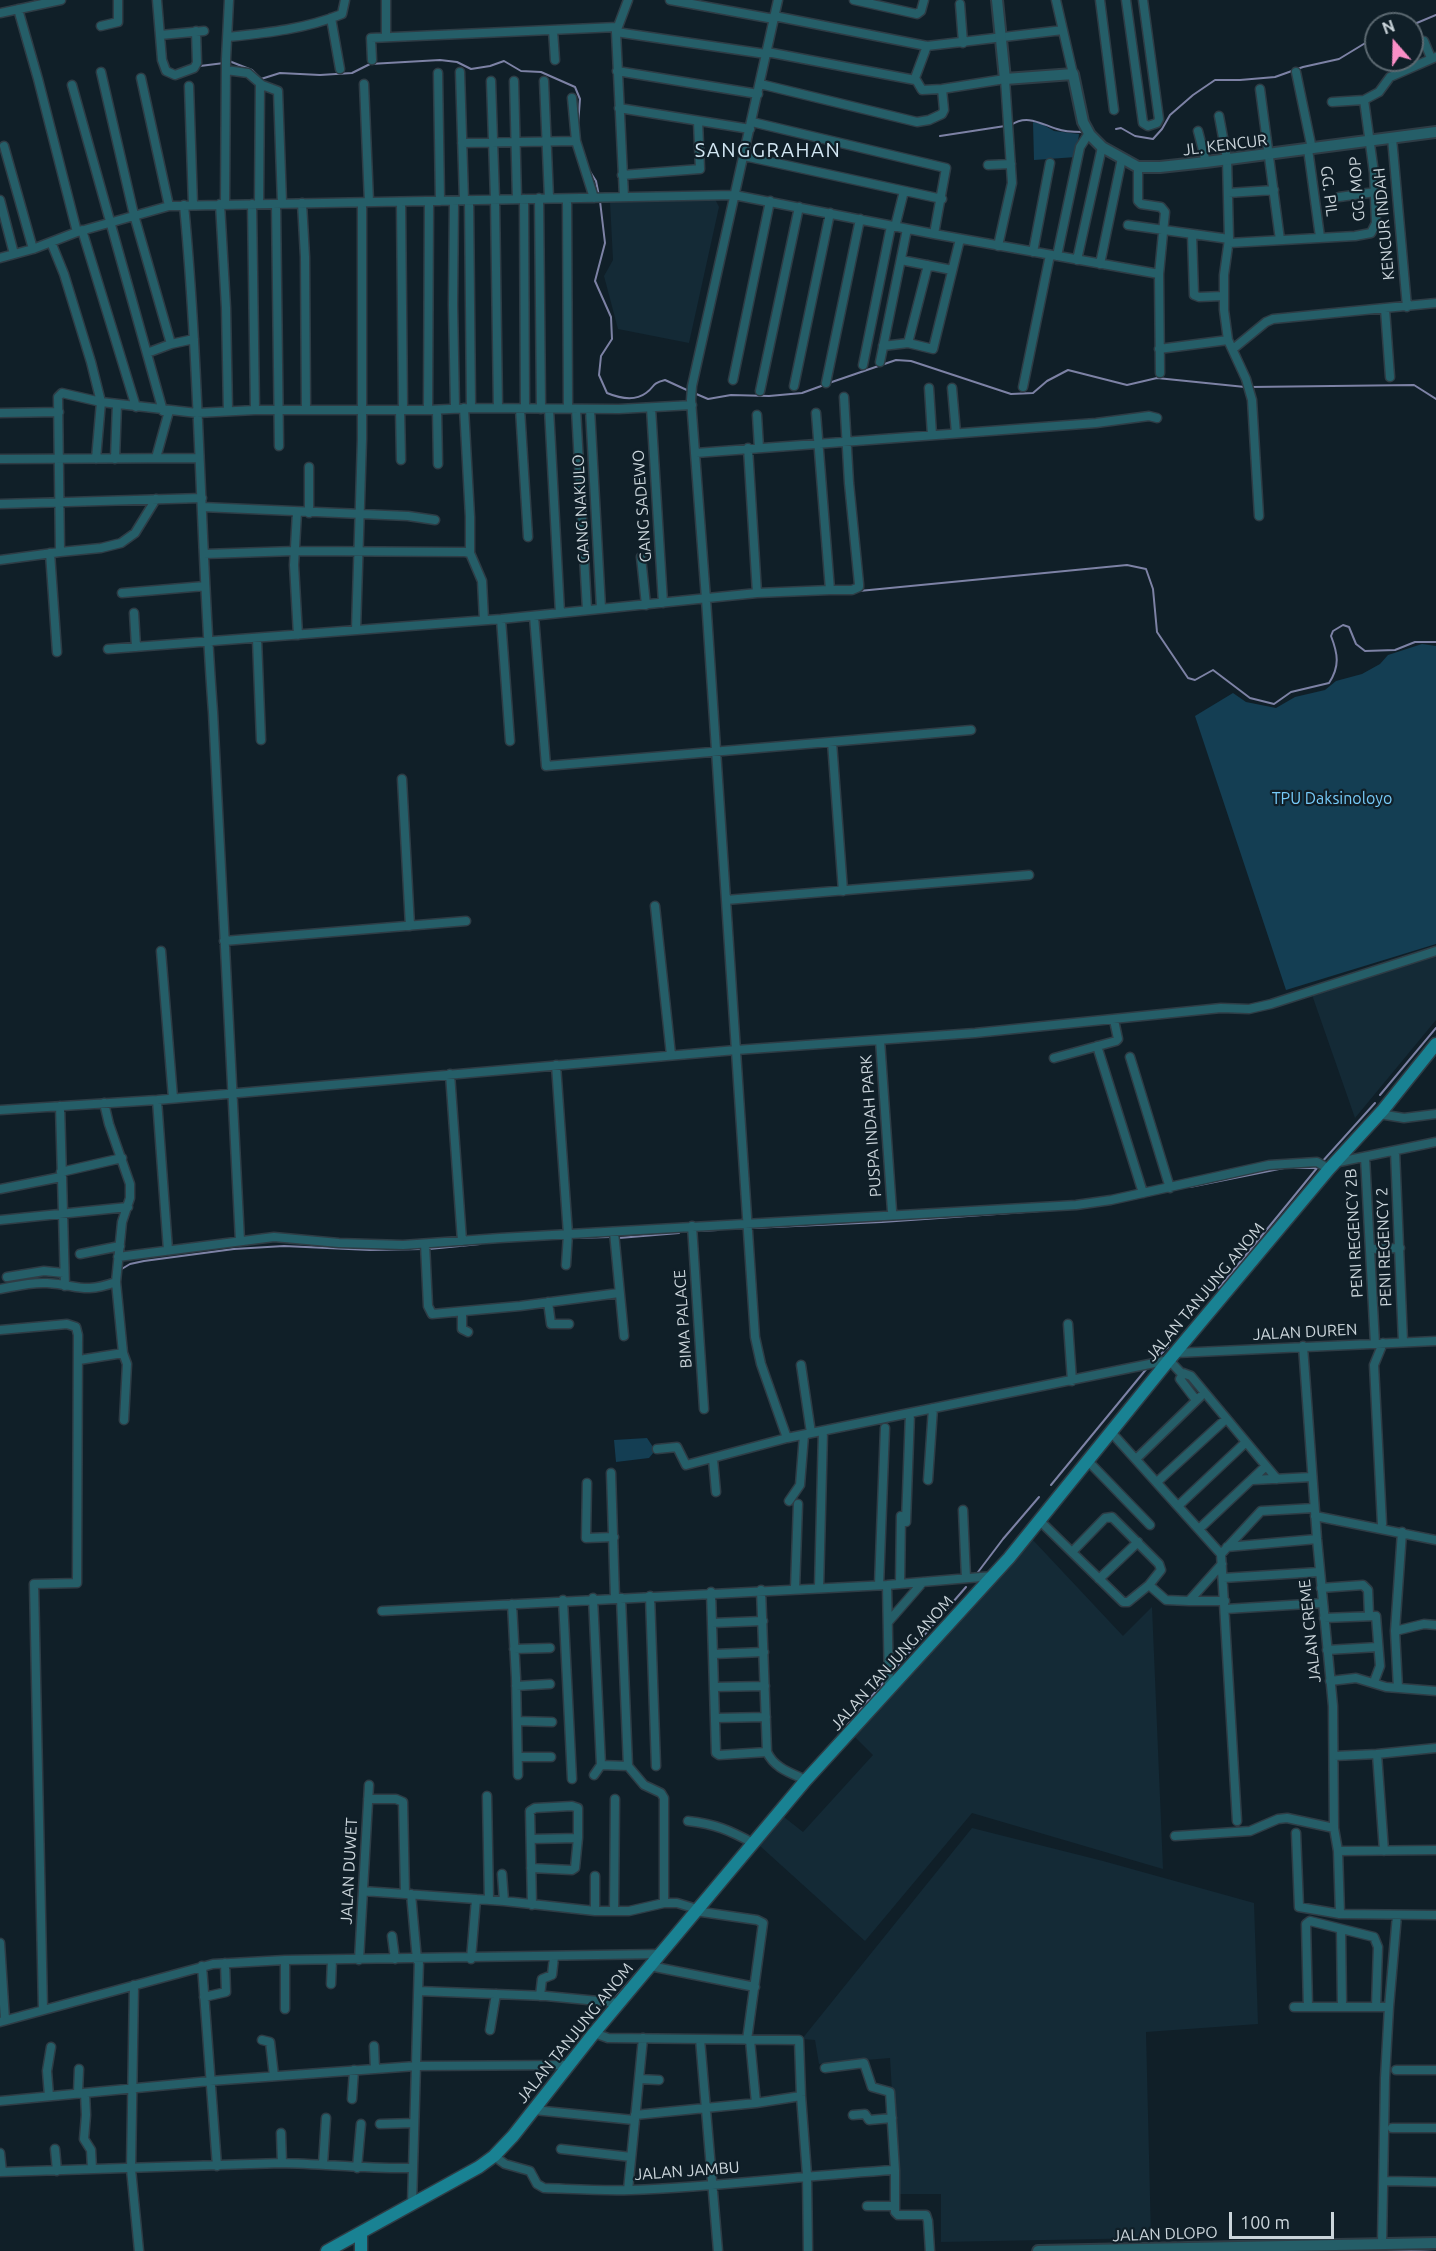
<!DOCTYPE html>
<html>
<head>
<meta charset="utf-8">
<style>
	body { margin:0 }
	#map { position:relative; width:1436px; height:2251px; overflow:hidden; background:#101f28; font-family:Ubuntu,sans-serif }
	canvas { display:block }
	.north { position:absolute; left:1364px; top:12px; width:60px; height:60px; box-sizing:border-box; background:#101f28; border:2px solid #5b6870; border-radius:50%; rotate:340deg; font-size:16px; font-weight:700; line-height:24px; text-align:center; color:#cbd5db }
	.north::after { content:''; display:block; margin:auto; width:21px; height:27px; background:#fa8fc7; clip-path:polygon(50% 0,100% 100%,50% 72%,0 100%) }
	.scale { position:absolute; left:1229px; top:2212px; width:105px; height:27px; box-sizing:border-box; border:3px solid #cbd5db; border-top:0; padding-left:8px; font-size:18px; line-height:21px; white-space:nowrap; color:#cbd5db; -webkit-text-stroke:4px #101f28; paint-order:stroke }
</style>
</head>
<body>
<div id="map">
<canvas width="1436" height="2251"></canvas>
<div class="north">N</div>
<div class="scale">100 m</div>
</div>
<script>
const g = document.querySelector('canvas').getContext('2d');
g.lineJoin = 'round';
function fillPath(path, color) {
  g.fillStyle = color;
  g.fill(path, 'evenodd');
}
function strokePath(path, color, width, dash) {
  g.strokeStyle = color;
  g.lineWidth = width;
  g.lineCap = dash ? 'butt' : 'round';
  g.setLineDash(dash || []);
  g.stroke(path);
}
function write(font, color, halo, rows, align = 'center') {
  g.font = font + ' Ubuntu,sans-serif';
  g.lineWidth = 4.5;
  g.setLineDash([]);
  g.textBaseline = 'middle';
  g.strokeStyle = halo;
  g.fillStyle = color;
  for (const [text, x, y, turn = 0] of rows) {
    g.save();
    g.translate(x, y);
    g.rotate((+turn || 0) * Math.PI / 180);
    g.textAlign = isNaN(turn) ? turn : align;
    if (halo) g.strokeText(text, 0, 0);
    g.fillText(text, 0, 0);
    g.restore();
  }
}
fillPath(new Path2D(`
	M 715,199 L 719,207 L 689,343 L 618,329 L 604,276 L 613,260 L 610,202 Z
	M 1436,953 L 1436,1020 L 1355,1118 L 1311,992 Z
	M 1032,1539 L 1123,1636 L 1152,1607 L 1163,1869 L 972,1813 L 865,1941 L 760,1846 L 784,1817 L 803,1832 L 873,1755 L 855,1737 Z
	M 972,1828 L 1103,1861 L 1254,1903 L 1258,2024 L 1146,2032 L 1151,2238 L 941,2242 L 941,2194 L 898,2194 L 890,2058 L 819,2064 L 815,2040 L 802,2039 Z`), '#142a36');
fillPath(new Path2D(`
	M 1033,122 L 1042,124 L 1054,131 L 1079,134 L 1076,157 L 1034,160 Z
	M 1422,644 L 1436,646 L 1436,944 L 1286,990 L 1195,716 L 1233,693 L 1246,702 L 1276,708 L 1295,697 L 1325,690 L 1336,681 L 1362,674 L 1380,664 L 1388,655 Z
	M 647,1438 L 653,1447 L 654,1452 L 649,1458 L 616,1462 L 614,1440 Z`), '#143e53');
strokePath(new Path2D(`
	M 1412,25 L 1436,15
	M 229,61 L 252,70 L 261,79 L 280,73 L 320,75 L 352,73 L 370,64 L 440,60 L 457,62 L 471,69 L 490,66 L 504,61 L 521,71 L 541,72 L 575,87 L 580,99 L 578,125
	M 200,66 L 224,63
	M 1011,125 C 1027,114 1041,124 1057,129 C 1065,132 1074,132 1082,132
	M 1116,129 L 1121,128 L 1135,136 L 1153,139 L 1162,129 L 1170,115 L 1193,95 L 1215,80 L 1240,80 L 1275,77 L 1303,67 L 1339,59 L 1367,42 L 1376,38
	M 940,136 L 1005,126
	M 589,170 L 596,181 L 599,196
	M 600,201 L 605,243 L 595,281 L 611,317 L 612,339 L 601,356 L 599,375 L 607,393 C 619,398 634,402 646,393 C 656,386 650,384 665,380 L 689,391
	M 829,383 L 896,360 L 911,361 L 1011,394 L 1033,393 L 1047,381 L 1068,370 L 1127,385 L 1157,378 L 1245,387
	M 1250,387 L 1414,385 L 1436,399
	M 694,393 L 708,399 L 731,395 L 769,396 L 802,393 L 824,385
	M 859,591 L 1127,565 L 1146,569 L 1153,589 L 1157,632 L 1188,678 L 1195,680 L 1213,670 L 1250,698 L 1274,704 L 1291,692 L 1329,683 C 1340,666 1338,654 1331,636 L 1333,631 L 1343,625 L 1349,627 L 1356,644 L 1365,651 L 1395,650 L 1415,642 L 1436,642
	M 1380,1095 L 1436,1028
	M 1321,1163 L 1375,1103
	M 1290,1168 L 1317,1168
	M 1190,1187 L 1284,1168
	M 752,1228 L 882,1222 L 1054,1210
	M 696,1231 L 718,1230
	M 571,1238 L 610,1237
	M 619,1238 L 679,1233
	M 429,1249 L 480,1244
	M 120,1270 L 130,1264 L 144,1261 L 234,1249 L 284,1246 L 370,1250 L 423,1249
	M 1219,1288 L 1317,1168
	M 1157,1358 L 1168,1347
	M 1051,1485 L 1148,1367
	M 975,1576 L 1003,1539 L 1039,1497
	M 893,1671 L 966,1587
	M 845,1728 L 883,1683
	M 833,1742 L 839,1735
	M 615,1998 L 640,1969
	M 1386,2251 L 1436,2249`), '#7d82a5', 2);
const minor = new Path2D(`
	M 157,0 L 162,60 L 166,71 L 175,75 L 194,68 L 197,63 L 196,31
	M 386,0 L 386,37
	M 670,0 L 774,19
	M 778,0 L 692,386 L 691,400 L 706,599 L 755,1337 L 761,1364 L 787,1438 L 1169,1360 L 1182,1374
	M 854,0 L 917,14 L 921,11 L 924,0
	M 1056,0 L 1073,74
	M 1100,0 L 1114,110
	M 1126,0 L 1143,123 L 1148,126 L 1157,123 L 1159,119 L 1143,0
	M 960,4 L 963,43
	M 18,9 L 38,79 L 77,232
	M 0,13 L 61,0
	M 774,16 L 927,46 L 1063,30
	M 331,18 L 340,69
	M 101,26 L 118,22 L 118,0
	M 553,30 L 555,60
	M 616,32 L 766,54
	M 160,35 L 204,31
	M 228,37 C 266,33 306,29 342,14 L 345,0
	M 1424,41 L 1431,58
	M 927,46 L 915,78 L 922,90 L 942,89 L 1005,79 L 1012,183 L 998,246
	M 767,52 L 915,80
	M 372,60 L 371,38 L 617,27
	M 226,70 L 248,73 L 262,85 L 278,91 L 282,203
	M 617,71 L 758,94
	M 101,72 L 134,215 L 171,344 L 147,353
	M 460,72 L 464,200
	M 1296,72 L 1312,149
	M 438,73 L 440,201
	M 141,78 L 169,206
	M 491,81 L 495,199 L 498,408
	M 514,81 L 517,199
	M 544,81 L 549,198
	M 364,84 L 369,202
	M 760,84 L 917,122 L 929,120 L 942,114 L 944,110 L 942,89
	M 72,85 L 163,411
	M 189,86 L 193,205
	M 1260,89 L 1280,240
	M 572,98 L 576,141 L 594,198
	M 1364,100 L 1379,92 L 1390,77 L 1436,57
	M 619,108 L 750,129
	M 1219,116 L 1227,159 L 1229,239 L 1224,275 L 1224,310 L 1228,340 L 1246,379 L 1252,400 L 1259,516
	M 752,122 L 946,168 L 934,234
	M 1198,131 L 1206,162
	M 1392,138 L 1407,307
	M 462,143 L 576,141
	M 4,146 L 33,249
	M 1308,149 L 1320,237
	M 744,156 L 942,199
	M 988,165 L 1011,164
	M 1138,167 L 1138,201 L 1141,204 L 1161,207 L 1165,212 L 1159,274 L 1160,373
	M 622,175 L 700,169 L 698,121
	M 1228,193 L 1274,190
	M 624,197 L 616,32 L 628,0
	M 1339,197 L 1375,192
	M 539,198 L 541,409
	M 524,199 L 525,409
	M 567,199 L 568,408
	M 0,200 L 14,254
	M 469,200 L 471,408
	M 454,201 L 453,305 L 455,408
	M 302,203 L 305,257 L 306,410
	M 401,203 L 403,410
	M 220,204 L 226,308 L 228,411
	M 225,204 L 226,59 L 229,0
	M 252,204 L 255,410
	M 259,204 L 260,84
	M 276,204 L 279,446
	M 184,205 C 200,374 200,543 213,712 L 240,1241
	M 1128,225 L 1229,239
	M 895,227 L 904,191
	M 82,230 L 136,407
	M 1192,235 L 1194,295 L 1199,297 L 1223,296
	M 51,242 L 64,274 L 91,362 L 101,402 L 96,459
	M 1229,243 L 1355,236 L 1371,233 L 1376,223 L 1374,173 L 1364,100 L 1332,102
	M 1033,252 L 1050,163
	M 1057,256 L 1080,147 L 1089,133
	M 0,258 L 33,249 L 77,232 L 169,206 L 734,195 L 934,234 L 1159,274
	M 901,260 L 952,270
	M 1077,260 L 1102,147
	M 1100,264 L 1122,158
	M 1385,309 L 1390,377
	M 908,343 L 928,265
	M 171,344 L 194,339
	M 883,346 L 908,343 L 933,349 L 960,239
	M 1159,349 L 1228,340
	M 1233,349 L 1266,322 L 1273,319 L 1436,303
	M 880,362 L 907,229
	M 863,365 L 891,226
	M 733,380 L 770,201
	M 826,383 L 860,219
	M 794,386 L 830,213
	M 1023,387 L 1050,255
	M 929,388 L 932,435
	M 952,388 L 956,433
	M 760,391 L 799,207
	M 464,408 L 470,517 L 470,553
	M 651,408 L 663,603
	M 520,409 L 528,537
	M 549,409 L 560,613
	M 576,409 L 587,610
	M 590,409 L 601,608
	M 400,410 L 401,460
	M 428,410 L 429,202
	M 437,410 L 438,464
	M 0,413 L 59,412
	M 816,413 L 830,590 L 852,590 L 859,587 L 859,584 L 849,483 L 844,397
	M 757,415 L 759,448
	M 748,448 L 757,593
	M 696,453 L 1096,423 L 1149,416 L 1157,418
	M 156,458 L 169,411
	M 0,459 L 199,458
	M 115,459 L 117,404
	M 0,504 L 202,498
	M 202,507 L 408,516 L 435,520
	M 297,512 L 294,565 L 298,635
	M 309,513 L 309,467
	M 60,552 L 58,397 L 62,393 L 101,402 L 197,413 L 255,410 L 428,410 L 471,408 L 619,409 L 692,405
	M 50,553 L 57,652
	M 204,554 L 295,551 L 465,552 L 470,553 L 482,581 L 484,620
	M 641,557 L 646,605
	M 0,560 L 60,552 L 101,548 L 121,543 L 135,533 L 156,499
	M 122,593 L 205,586
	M 134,613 L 136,647
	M 534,616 L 546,766 L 971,730
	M 501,619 L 510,741
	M 356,630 L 362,439 L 362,203
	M 257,639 L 261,740
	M 108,649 L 501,619 L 757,593 L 830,590
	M 832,742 L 843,891
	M 402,779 L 410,926
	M 726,900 L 1029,875
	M 655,906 L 671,1055
	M 224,941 L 466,921
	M 161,951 L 173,1098
	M 880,1040 L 892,1211
	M 1097,1046 L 1143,1193
	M 1130,1057 L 1170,1188
	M 1054,1058 L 1116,1041 L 1118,1039 L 1114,1020
	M 556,1065 L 568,1234 L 566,1265
	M 450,1074 L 462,1241
	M 157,1100 L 168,1250
	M 60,1106 L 65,1286
	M 0,1110 L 157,1100 L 736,1050 L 975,1033 L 1221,1008 L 1249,1009 L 1271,1004 L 1436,951
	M 1379,1114 L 1404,1118 L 1436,1114
	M 1395,1151 L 1403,1342
	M 1365,1157 L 1375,1344
	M 1334,1163 L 1436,1142
	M 61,1172 L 122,1158
	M 0,1189 L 61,1177
	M 0,1220 L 128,1207
	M 692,1226 L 704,1409
	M 614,1232 L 624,1336
	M 425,1244 L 428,1306 L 432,1314 L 520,1306 L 619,1293
	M 1370,1249 L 1400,1248
	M 80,1254 L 120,1246
	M 118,1257 L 274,1237 L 339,1243 L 403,1245 L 500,1238 L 1076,1205 L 1111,1200 L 1269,1165 L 1317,1162 L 1329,1169
	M 7,1277 L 44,1271 L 64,1273
	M 0,1289 C 16,1286 31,1282 47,1283 C 79,1285 82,1294 116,1282
	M 548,1302 L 551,1324 L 569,1324
	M 462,1312 L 462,1329 L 468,1332
	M 1068,1324 L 1072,1381
	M 0,1330 L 67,1324 L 76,1327 L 78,1335 L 77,1583 L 34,1584 L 43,2010
	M 1303,1346 L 1317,1539 L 1333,1706 L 1334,1828 L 1338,1851 L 1340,1914
	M 123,1353 L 127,1364 L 124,1420
	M 1176,1353 L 1436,1341
	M 79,1360 L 123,1353 L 116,1282 L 122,1222 L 130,1198 L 130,1184 L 109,1124 L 104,1103
	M 801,1365 L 811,1433
	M 1196,1400 L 1180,1379 L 1183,1373 L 1191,1376 L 1277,1479
	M 1111,1432 L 1221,1554 L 1237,1821
	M 657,1449 L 677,1447 L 686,1465 L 787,1438
	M 713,1459 L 716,1492
	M 1136,1459 L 1200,1397
	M 1088,1461 L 1150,1525
	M 611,1473 L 615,1598
	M 928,1480 L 933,1408
	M 1253,1480 L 1312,1477
	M 1157,1482 L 1226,1419
	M 587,1483 L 586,1538 L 614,1537
	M 789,1501 L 800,1485 L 804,1435
	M 1178,1506 L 1246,1442
	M 963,1510 L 966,1578
	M 1315,1516 L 1436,1540
	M 1040,1521 L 1123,1602 L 1128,1602 L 1149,1585 L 1161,1570 L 1159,1564 L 1112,1517 L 1105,1518 L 1072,1552
	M 906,1522 L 910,1413
	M 1382,1524 L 1374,1365 L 1383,1343
	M 1199,1529 L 1266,1466
	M 1227,1547 L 1317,1539
	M 1221,1554 L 1261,1511 L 1314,1508
	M 1223,1578 L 1319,1572
	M 1099,1579 L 1138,1542
	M 900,1583 L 901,1516
	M 879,1585 L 885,1428
	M 887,1585 L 889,1688
	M 1149,1585 L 1166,1600 L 1189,1601 L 1222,1564
	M 819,1588 L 823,1431
	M 1321,1588 L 1363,1585 L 1368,1590 L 1369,1615
	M 795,1589 L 798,1504
	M 761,1590 L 767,1752 C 774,1768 791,1773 806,1780
	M 711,1592 L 716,1753 L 719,1755 L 767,1752
	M 650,1596 L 656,1766
	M 593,1598 L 601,1765
	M 621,1598 L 628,1766 L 644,1785 L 661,1793 L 664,1798 L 664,1903
	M 563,1600 L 572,1779
	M 1189,1601 L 1225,1601
	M 512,1604 L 516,1678 L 518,1775
	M 1226,1609 L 1323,1603
	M 382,1611 L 887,1585 L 993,1576
	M 1324,1618 L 1376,1616 L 1380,1666 L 1374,1682
	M 889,1621 L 923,1582
	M 712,1623 L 763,1621
	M 1395,1631 L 1424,1624 L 1436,1625
	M 514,1649 L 550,1648
	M 1327,1650 L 1378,1647
	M 714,1654 L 764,1652
	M 1330,1681 L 1356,1678 L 1386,1687 L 1436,1691
	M 516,1686 L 550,1684
	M 715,1687 L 765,1686
	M 1398,1688 L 1395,1631 L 1402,1532
	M 716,1718 L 766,1717
	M 517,1721 L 552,1722
	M 1334,1756 L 1377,1754
	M 518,1757 L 551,1757
	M 594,1775 L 601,1765 L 628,1766
	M 487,1796 L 489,1900
	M 368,1799 L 396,1799 L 403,1802 L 405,1894
	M 688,1821 C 715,1824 729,1830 753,1843
	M 1296,1833 L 1299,1907 L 1340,1914 L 1436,1915
	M 1175,1836 L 1250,1831 L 1278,1819 L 1287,1818 L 1334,1828
	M 531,1839 L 578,1838
	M 1338,1851 L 1436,1850
	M 1384,1851 L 1377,1754 L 1436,1748
	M 531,1868 L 572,1870 L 575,1868 L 578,1838 L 578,1808 L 572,1806 L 535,1808 L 530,1811 L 532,1905
	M 502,1874 L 504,1901
	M 363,1891 L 504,1901 L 595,1911 L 629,1911 L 664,1903 L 677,1903 L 697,1909
	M 411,1894 L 417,1960
	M 595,1911 L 595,1876
	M 614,1911 L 615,1799
	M 695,1911 L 757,1920 L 763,1923 L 747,2040
	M 1341,1930 L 1342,2006
	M 392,1936 L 395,1959
	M 0,1943 L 5,2020
	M 471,1959 L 476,1899
	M 359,1960 L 369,1785
	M 202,1966 L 217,2166
	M 650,1966 L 755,1987
	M 331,1984 L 332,1960
	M 134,1985 L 131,2169 L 139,2251
	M 419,1991 L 546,1996 L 619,2003
	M 540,1996 L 542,1979 L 552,1975 L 554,1957
	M 204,1997 L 226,1992 L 225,1963
	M 1294,2007 L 1389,2007
	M 1308,2007 L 1306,1924 L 1310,1921 L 1374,1937 L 1378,1947 L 1376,2007
	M 285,2009 L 285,1960
	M 0,2022 L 213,1964 L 285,1960 L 659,1954
	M 490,2030 L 496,1994
	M 594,2033 L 608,2038 L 799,2040 L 801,2096 L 807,2175 L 808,2251
	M 700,2039 L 718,2251
	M 262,2040 L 270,2042 L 274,2076
	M 750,2040 L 756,2103
	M 374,2046 L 375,2069
	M 825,2068 L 864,2063 L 872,2087 L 890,2092 L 895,2170 L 895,2212 L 898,2215 L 926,2215 L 928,2221 L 930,2251
	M 1396,2070 L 1436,2070
	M 639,2079 L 659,2080
	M 78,2093 L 79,2069
	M 85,2093 L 86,2115 L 84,2139 L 91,2150 L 92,2169
	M 49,2096 L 47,2071 L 51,2047
	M 352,2099 L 354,2070
	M 0,2101 L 210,2081 L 416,2066 L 568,2065
	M 534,2110 L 634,2120
	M 635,2115 L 756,2103 L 801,2096
	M 853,2115 L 865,2114 L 869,2120 L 892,2118
	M 380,2124 L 414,2123
	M 1392,2128 L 1436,2128
	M 281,2133 L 282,2163
	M 55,2149 L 57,2171
	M 561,2149 L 631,2157
	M 0,2153 L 2,2172
	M 494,2156 L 505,2164 L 530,2171 L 537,2184 L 544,2188 C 573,2189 602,2191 631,2190 C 719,2187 807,2175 895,2170
	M 323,2164 L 326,2118
	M 357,2168 L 361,2124
	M 0,2172 L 282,2163 C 326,2164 369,2169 413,2168
	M 1387,2181 L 1436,2182
	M 628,2190 L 643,2038
	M 412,2204 L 419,1960
	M 867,2206 L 895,2206
	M 1382,2243 L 1385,2078 L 1389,2007 L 1397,1915`);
const tertiary = new Path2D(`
	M 997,0 L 1005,79 L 1073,74 L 1083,122 L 1090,135 L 1102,147 L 1138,167 L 1160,167 L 1206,162 L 1436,132
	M 1038,2251 L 1436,2243`);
const secondary = new Path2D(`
	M 327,2251 L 479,2167 L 494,2156 L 513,2136 L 594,2033 L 806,1780 L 1009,1558 L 1169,1360 L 1329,1169 L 1383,1110 L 1436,1044
	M 361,2251 L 361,2233`);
strokePath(minor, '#2e3c45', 11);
strokePath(tertiary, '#2e3c45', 14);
strokePath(secondary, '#2e3c45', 15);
strokePath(minor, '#255e68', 8);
strokePath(tertiary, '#255e68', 10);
strokePath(secondary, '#198293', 12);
write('16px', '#cbd5db', '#101f28', [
	["JL. KENCUR",1225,145,-7],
	["GG. MOP",1357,189,-94],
	["GG. PIL",1329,191,83],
	["KENCUR INDAH",1384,224,-95],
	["GANG SADEWO",642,506,-94],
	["GANG NAKULO",581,509,-93],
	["PUSPA INDAH PARK",871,1126,-94],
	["PENI REGENCY 2B",1354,1233,-93],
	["PENI REGENCY 2",1384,1247,-92],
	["JALAN TANJUNG ANOM",1205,1292,-50],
	["BIMA PALACE",683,1319,-94],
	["JALAN DUREN",1305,1332,-3],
	["JALAN CREME",1310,1631,-96],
	["JALAN TANJUNG ANOM",892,1663,-48],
	["JALAN DUWET",349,1871,-87],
	["JALAN TANJUNG ANOM",575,2033,-51],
	["JALAN JAMBU",687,2171,-4],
	["JALAN DLOPO",1165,2234,-2]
]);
write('16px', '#77cbf9', '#101f28', [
	["TPU Daksinoloyo",1332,799]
]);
g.letterSpacing = '1.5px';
write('20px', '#d3e7f3', '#101f28', [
	["SANGGRAHAN",768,150]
]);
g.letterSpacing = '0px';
</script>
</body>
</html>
